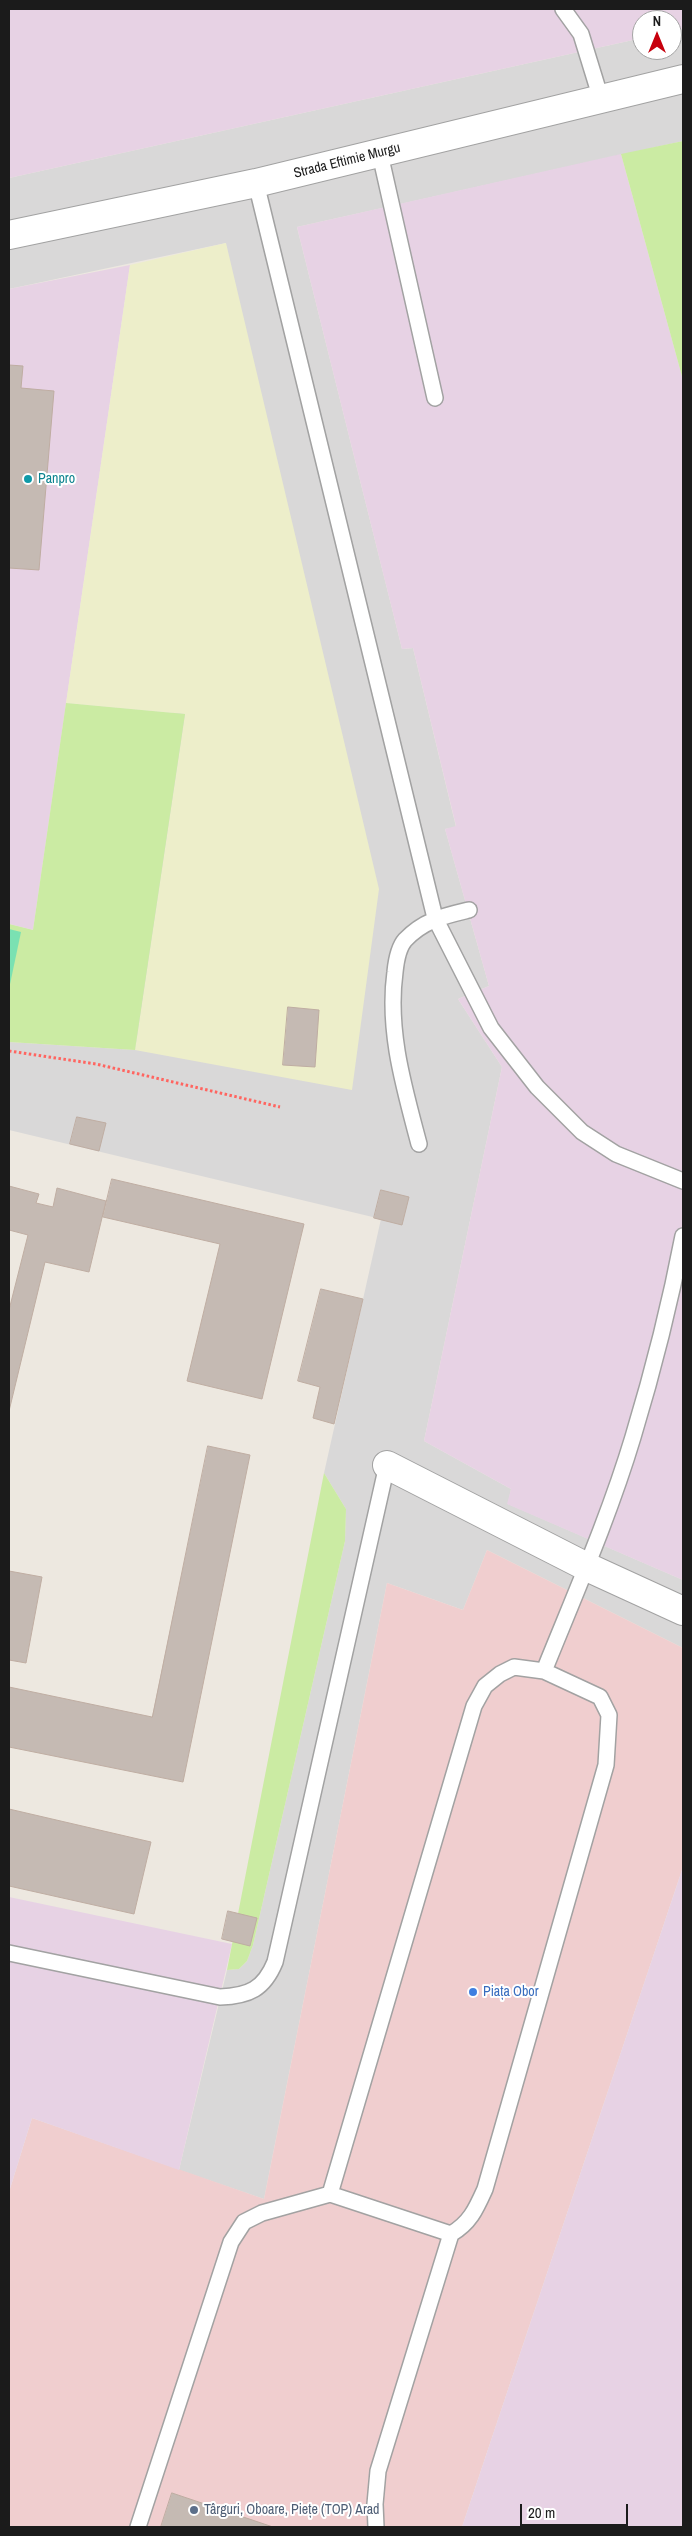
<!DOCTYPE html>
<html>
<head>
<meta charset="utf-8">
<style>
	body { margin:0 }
	#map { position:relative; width:692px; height:2536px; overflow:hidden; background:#ede8e0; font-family:"Archivo Narrow",sans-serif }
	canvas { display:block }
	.frame { position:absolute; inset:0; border:10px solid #1b1b1b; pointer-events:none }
	.north { position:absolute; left:632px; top:10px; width:50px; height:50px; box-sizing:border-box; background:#fff; border:1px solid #a4a4a4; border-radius:50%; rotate:0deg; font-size:14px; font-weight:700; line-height:20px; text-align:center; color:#1b1b1b }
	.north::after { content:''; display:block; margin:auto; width:18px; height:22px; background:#c7000d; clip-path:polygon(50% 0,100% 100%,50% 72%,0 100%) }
	.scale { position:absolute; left:520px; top:2504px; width:108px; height:22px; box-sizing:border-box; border:2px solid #1b1b1b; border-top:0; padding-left:6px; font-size:15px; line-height:18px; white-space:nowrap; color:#1b1b1b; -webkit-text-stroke:4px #fff; paint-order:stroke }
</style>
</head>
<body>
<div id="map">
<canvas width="692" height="2536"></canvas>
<div class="frame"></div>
<div class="north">N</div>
<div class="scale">20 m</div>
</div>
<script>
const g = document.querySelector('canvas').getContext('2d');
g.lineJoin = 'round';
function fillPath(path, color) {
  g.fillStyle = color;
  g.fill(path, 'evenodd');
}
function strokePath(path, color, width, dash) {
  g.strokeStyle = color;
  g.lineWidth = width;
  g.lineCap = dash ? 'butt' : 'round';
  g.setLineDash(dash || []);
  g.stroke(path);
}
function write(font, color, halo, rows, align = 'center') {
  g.font = font + ' "Archivo Narrow",sans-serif';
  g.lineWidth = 4;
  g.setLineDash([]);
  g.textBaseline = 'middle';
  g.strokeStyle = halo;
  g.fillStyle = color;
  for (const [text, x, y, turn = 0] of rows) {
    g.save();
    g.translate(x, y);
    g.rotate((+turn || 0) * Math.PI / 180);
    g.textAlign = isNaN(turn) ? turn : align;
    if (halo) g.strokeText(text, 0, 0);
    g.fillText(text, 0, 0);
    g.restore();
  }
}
fillPath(new Path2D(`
	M 683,29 L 683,141 L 297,227 L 402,649 L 413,648 L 456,827 L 445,829 L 489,986 L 458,999 L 502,1067 L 424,1441 L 511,1489 L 508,1504 L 683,1580 L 683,1648 L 487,1550 L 463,1610 L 387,1583 L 264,2199 L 179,2170 L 227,1970 L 239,1969 L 247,1961 L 253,1945 L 345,1541 L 346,1509 L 324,1473 L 381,1219 L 9,1130 L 9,1042 L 135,1050 L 226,243 L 9,289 L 9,178 L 642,38 L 642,50 L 672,50 L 672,31 Z`), '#d9d8d8');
fillPath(new Path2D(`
	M 487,1550 L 683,1648 L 683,1867 L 462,2527 L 9,2527 L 9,2192 L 32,2118 L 264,2199 L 387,1583 L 463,1610 Z`), '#f0cecf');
fillPath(new Path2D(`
	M 9,9 L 683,9 L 683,29 L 672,31 L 672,20 L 642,20 L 642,38 L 9,178 Z
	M 621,154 L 683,380 L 683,1580 L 507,1504 L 511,1489 L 424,1441 L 502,1067 L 458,999 L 489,986 L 445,829 L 456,826 L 413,648 L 402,649 L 297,227 Z
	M 130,265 L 33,930 L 9,924 L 9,289 Z
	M 683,1867 L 683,2527 L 462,2527 Z
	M 9,1897 L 232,1944 L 179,2170 L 32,2118 L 9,2192 Z`), '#e7d2e4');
fillPath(new Path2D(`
	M 226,243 L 379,889 L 352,1090 L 135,1050 L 185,714 L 66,703 L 130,265 Z`), '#edeeca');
fillPath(new Path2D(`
	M 683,141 L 683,380 L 621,154 Z
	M 66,703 L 185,714 L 135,1050 L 9,1042 L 9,924 L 33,930 Z
	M 324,1473 L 346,1509 L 345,1541 L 253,1945 L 247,1961 L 239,1969 L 227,1970 Z`), '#cbeba3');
fillPath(new Path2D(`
	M 9,929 L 21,932 L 9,989 Z`), '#7ae1b2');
const building = new Path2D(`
	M 9,365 L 23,366 L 21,388 L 54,391 L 39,570 L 9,568 Z
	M 288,1007 L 319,1010 L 315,1067 L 283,1065 Z
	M 77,1117 L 106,1123 L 99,1151 L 70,1144 Z
	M 112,1179 L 304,1224 L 262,1399 L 187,1381 L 220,1244 L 103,1217 Z
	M 9,1186 L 39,1194 L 36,1203 L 53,1207 L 57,1188 L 106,1201 L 89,1272 L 45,1262 L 9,1411 L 9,1310 L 28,1235 L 9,1230 Z
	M 381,1190 L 409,1197 L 402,1225 L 374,1218 Z
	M 321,1289 L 363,1299 L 334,1424 L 313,1418 L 320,1387 L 298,1381 Z
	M 208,1446 L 250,1455 L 183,1782 L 9,1747 L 9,1687 L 152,1717 Z
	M 9,1571 L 42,1577 L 26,1663 L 9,1660 Z
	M 9,1809 L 151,1842 L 134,1914 L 9,1886 Z
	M 228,1911 L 257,1918 L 250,1946 L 222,1939 Z
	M 172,2493 L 273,2527 L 161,2527 Z`);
fillPath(building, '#c5bab3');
strokePath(building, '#bfada2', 1);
const service = new Path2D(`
	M 563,9 L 581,34 L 601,99
	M 380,154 L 435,398
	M 256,183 L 435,918 L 491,1028 L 537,1087 L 582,1132 L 616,1154 L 683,1181
	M 419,1144 C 404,1087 387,1031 395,972 C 396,962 398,948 405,940 C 424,920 444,916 469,910
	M 544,1671 C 575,1594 609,1517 633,1437 C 653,1371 670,1304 683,1236
	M 9,1953 L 220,1997 C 249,1996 264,1989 275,1962 L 387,1465
	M 138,2527 L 231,2242 L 244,2222 L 262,2213 L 330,2194 L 451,2234 C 470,2223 476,2209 485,2189 L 606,1765 L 609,1715 L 600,1697 L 544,1671 L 514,1667 L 500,1674 L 485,1686 L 474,1706 L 330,2194
	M 376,2527 L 375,2504 L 378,2471 L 451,2234`);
const minor = new Path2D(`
	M 9,235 L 256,183 L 683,79
	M 387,1465 L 587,1567 L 683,1611`);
strokePath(service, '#a2a2a2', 18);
strokePath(minor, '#a2a2a2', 30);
strokePath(new Path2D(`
	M 9,1051 L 96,1064 L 280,1107`), '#ff6560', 3, [2.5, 2.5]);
strokePath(service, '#fff', 15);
strokePath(minor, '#fff', 28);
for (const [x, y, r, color] of [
	[28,479,5,"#0f9aa8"],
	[473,1992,5,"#3f7fe0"],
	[194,2510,5,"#5c6f8a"]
]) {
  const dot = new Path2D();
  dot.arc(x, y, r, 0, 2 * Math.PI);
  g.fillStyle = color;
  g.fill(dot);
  strokePath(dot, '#fff', 2);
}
write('14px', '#1b1b1b', '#fff', [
	["Strada Eftimie Murgu",347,161,-14]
]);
write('14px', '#0d838f', '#fff', [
	["Panpro",38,479]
], 'left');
write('14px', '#366cbe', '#fff', [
	["Piața Obor",483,1992]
], 'left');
write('14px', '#4e5e75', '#fff', [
	["Târguri, Oboare, Piețe (TOP) Arad",204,2510]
], 'left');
</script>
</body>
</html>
